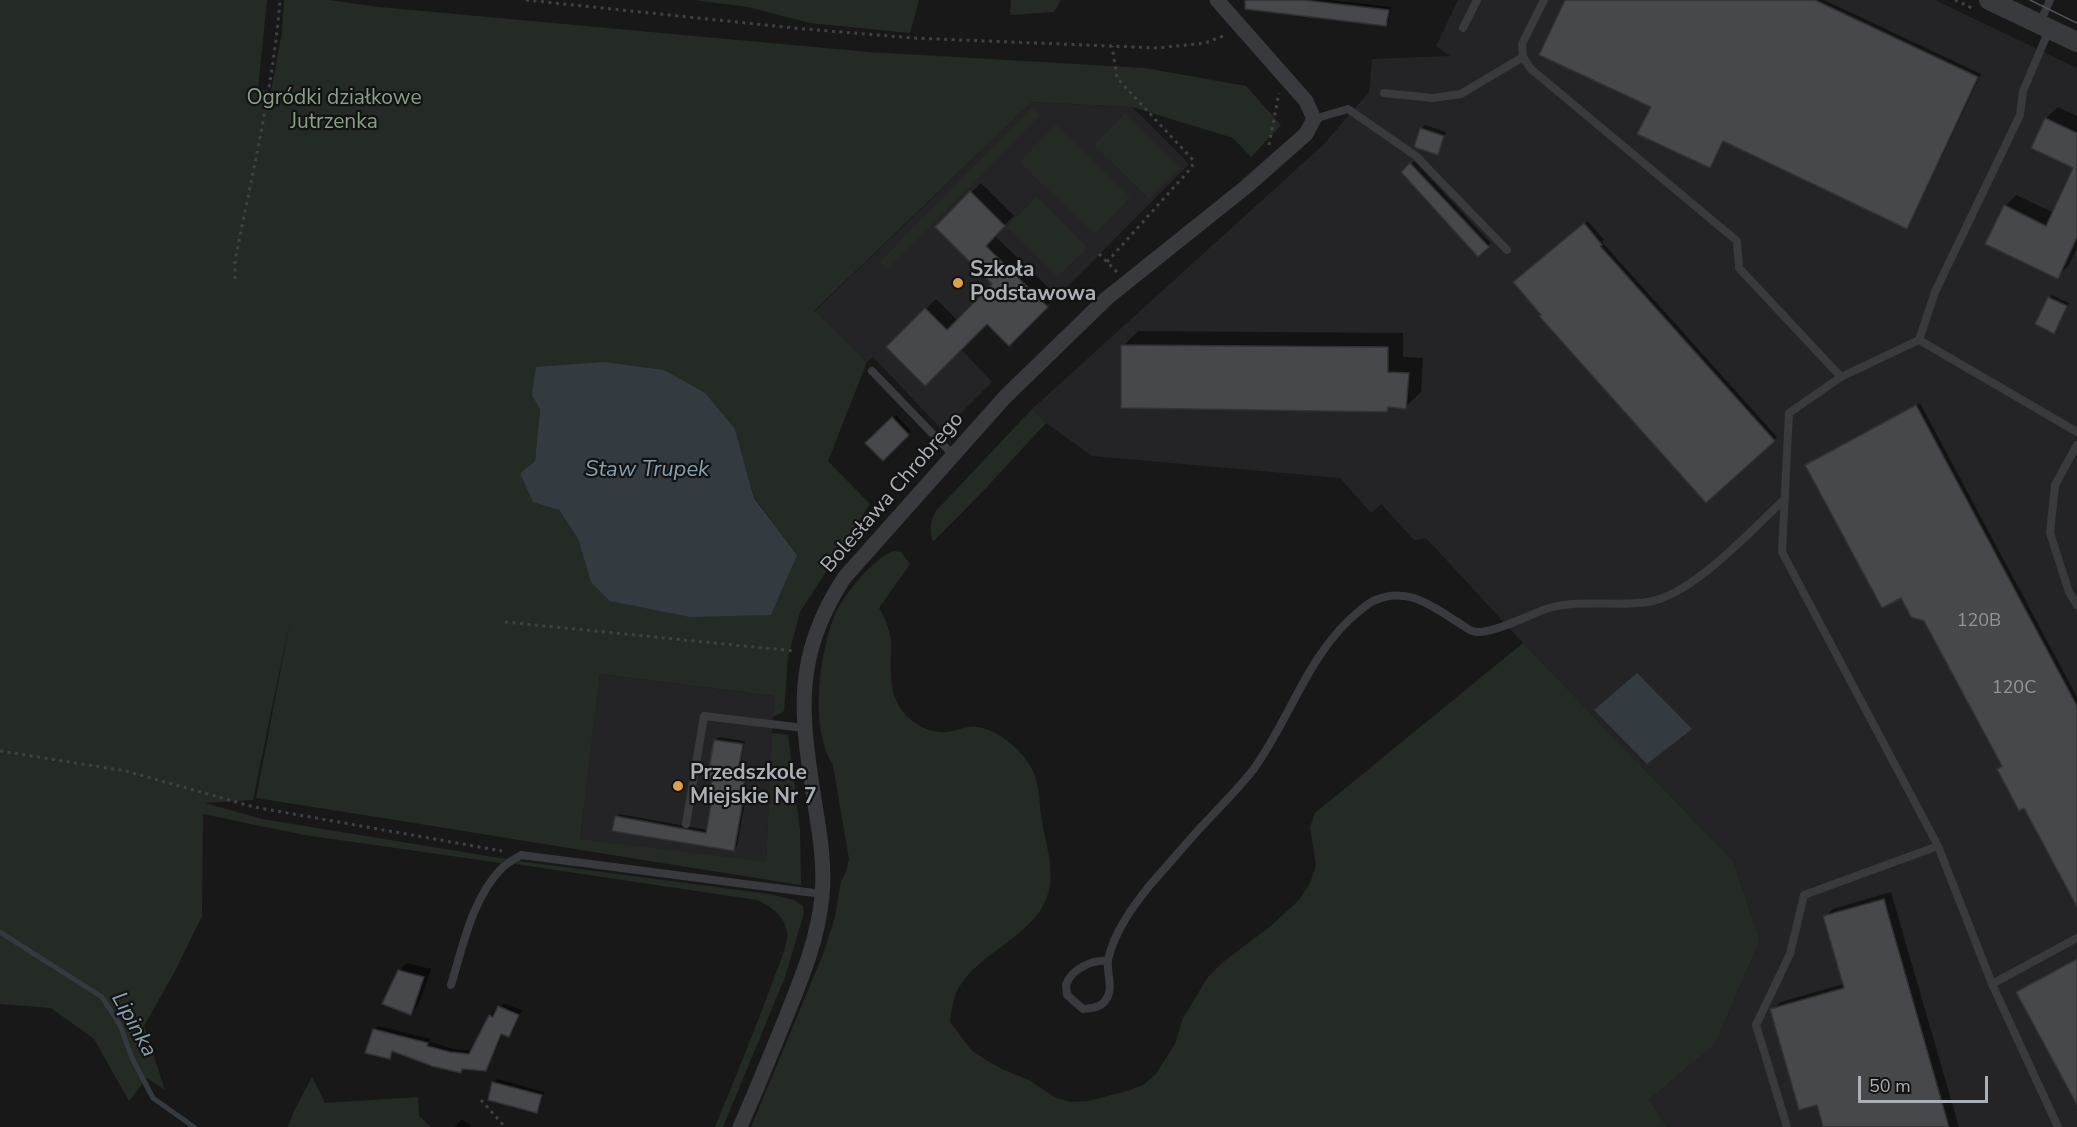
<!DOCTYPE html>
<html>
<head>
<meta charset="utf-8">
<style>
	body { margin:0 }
	#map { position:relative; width:2077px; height:1127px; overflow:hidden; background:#181819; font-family:"Nunito Sans",sans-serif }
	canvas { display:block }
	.scale { position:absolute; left:1858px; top:1076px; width:130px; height:27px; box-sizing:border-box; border:3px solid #abb0b7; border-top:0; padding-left:8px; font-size:18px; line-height:21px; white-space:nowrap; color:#abb0b7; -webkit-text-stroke:4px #131314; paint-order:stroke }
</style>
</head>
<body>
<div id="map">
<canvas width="2077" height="1127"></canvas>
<div class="scale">50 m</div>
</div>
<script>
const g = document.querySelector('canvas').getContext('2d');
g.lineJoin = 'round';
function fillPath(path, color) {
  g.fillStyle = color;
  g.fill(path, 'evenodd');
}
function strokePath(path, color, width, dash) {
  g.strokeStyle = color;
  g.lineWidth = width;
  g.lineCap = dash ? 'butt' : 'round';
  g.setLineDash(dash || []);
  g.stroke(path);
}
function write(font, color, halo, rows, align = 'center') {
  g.font = font + ' "Nunito Sans",sans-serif';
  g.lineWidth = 4.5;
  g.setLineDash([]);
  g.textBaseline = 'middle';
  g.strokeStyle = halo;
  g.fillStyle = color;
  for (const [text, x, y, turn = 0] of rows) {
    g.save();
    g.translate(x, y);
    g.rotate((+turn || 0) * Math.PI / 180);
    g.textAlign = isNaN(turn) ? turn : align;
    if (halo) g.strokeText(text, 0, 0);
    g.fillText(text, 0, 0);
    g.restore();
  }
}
fillPath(new Path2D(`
	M 1458,0 L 1935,0 L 2077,68 L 2077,1127 L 1667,1127 L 1649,1100 L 1715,1044 L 1760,940 L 1733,861 L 1523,643 L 1426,538 L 1414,540 L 1381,504 L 1371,513 L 1340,478 L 1092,456 L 1046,423 L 1032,409 L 1323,145 L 1369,92 L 1372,59 L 1450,56 L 1436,46 Z
	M 1032,102 L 1132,107 L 1189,164 L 1009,346 L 987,324 L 964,346 L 962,350 L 992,382 L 943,431 L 873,357 L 867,362 L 814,312 Z
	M 600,674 L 774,696 L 766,863 L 580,839 Z`), '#242426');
fillPath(new Path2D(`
	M 0,0 L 267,0 L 258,89 L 271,91 L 282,32 L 284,0 L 328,0 L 379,7 L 869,52 L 1145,68 L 1246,86 L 1281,125 L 1251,157 L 1233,138 L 1132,107 L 1032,102 L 814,311 L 867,362 L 828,461 L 870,504 L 800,612 L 788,657 L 784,711 L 773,717 L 774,696 L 600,674 L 580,839 L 766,862 L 772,733 L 788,735 L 800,830 L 801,885 C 619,857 438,826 256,798 L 292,611 L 253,800 L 205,803 L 262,819 L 506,859 L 501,863 L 304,835 L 203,814 L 202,916 L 175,971 L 144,1026 L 165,1090 L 147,1078 L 129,1101 L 94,1039 L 51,1008 L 0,1004 ZM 540,409 L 735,429 L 754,497 L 797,555 L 591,582 L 578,539 L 559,510 L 520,473 L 535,461 Z
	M 694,0 L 919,0 L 910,33 L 810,23 L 748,7 Z
	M 1011,0 L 1061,0 L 1054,12 L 1010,15 Z
	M 1032,107 L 1040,115 L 887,270 L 880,262 Z
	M 1125,114 L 1180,168 L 1149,198 L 1094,145 Z
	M 1056,124 L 1130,197 L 1094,234 L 1020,162 Z
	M 1037,197 L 1087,248 L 1057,277 L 1007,227 Z
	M 1032,409 L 1046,423 L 985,489 L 933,542 C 929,530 930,522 936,511 Z
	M 893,551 L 901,552 L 910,564 L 879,608 C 886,620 891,632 891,646 C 891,668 888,693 903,712 C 913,724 931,734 947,732 C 959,730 970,724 983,728 C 1003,734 1024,752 1033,771 C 1040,787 1039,805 1042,821 C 1046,846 1056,872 1047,897 C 1032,938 978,951 957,991 C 953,1000 951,1012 950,1022 L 971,1050 L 986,1060 L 1002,1069 L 1029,1080 L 1054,1097 L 1070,1102 L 1088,1101 L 1127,1091 L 1143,1085 L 1156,1074 L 1175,1044 L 1183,1018 L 1208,977 L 1223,962 L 1272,925 L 1300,899 L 1310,883 L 1316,866 L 1310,827 L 1315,813 L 1523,643 L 1733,861 L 1760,940 L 1715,1044 L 1649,1100 L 1667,1127 L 751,1127 L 824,952 L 835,917 L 841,881 L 846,872 L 849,859 L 833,765 C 809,728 819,654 835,614 C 845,593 872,560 893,551 Z
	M 519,861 L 769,894 L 794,900 L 803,906 L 804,913 L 785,977 L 723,1127 L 715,1127 C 735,1078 755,1030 773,981 C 777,969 789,944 787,932 C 785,916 770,906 757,900 L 515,864 Z
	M 312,1077 L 325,1103 L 418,1097 L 419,1116 L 431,1127 L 288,1127 L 294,1111 Z`), '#242b24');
fillPath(new Path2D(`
	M 604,362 L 664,370 L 705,393 L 735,429 L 754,498 L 797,555 L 771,615 L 690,617 L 610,601 L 591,582 L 578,539 L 559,510 L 533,502 L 520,473 L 535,461 L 540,409 L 532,395 L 536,367 Z
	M 1637,673 L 1692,729 L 1647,764 L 1594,710 Z`), '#333b41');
fillPath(new Path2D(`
	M 1254,0 L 1331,0 L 1391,7 L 1389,21 L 1385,24 Z
	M 1566,0 L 1824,0 L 1981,74 L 1910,224 L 1907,227 L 1724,140 L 1710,166 Z
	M 2058,107 L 2077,116 L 2077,248 L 2069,265 L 2057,277 L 2005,206 L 2016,195 L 2054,213 L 2075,167 L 2033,147 L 2046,118 Z
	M 1425,125 L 1446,132 L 1440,150 L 1437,154 L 1416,147 L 1422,128 Z
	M 1414,161 L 1491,243 L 1478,255 L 1403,172 Z
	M 981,183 L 1014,216 L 994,235 L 1057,296 L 1009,344 L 987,321 L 888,347 L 936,299 L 958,321 L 994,284 L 937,227 Z
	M 1588,221 L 1604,240 L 1602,242 L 1777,437 L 1707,500 L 1542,315 L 1518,279 Z
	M 2052,295 L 2069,303 L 2054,332 L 2049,298 Z
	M 1138,331 L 1403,333 L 1403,357 L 1423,358 L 1421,392 L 1405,407 L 1391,406 L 1386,410 L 1123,346 Z
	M 1920,403 L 2077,697 L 2077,884 L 1999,769 L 2003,765 L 1925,620 L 1901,596 L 1806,465 Z
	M 896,415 L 911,431 L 883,459 L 868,443 Z
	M 719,737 L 745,741 L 739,774 L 747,775 L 744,792 L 747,792 L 737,846 L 733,850 L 616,817 L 619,814 L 708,830 L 714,797 L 715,740 Z
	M 1891,892 L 1959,1127 L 1825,1127 L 1818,1103 L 1772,1010 L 1780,1002 L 1844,984 L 1825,917 L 1833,909 Z
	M 2077,958 L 2077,1102 L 2018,992 Z
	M 407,963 L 431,969 L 418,1006 L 410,1013 L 399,971 Z
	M 503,1003 L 522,1010 L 513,1031 L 509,1035 L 503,1033 L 489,1066 L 485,1070 L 463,1068 L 460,1071 L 394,1051 L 389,1057 L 374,1030 L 378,1026 L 431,1039 L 429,1042 L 454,1049 L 472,1051 L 490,1016 L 494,1012 L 497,1013 Z
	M 497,1079 L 544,1092 L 540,1108 L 537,1111 L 494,1083 Z
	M 462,1119 L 471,1125 L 469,1127 L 455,1127 Z`), '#0007');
strokePath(new Path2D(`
	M 0,932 L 102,997 L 120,1025 L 132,1058 L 153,1098 L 194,1127`), '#333b41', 5);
const building = new Path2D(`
	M 1245,0 L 1303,0 L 1389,10 L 1386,26 L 1245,9 Z
	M 1565,0 L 1815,0 L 1978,77 L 1907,229 L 1723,141 L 1710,168 L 1637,134 L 1651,107 L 1539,55 Z
	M 2045,118 L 2077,133 L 2077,237 L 2058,279 L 1985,244 L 2004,205 L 2046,226 L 2073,168 L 2031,148 Z
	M 1420,128 L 1444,136 L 1438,155 L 1414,147 Z
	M 1410,163 L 1489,247 L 1478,257 L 1401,172 Z
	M 970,191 L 1005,226 L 986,246 L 1048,307 L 1009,346 L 987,324 L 925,386 L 886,347 L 925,308 L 947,330 L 992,284 L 935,227 Z
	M 1584,223 L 1602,245 L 1600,246 L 1775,441 L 1706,503 L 1539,316 L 1541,315 L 1513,282 Z
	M 2048,297 L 2067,306 L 2054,334 L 2035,324 Z
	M 1121,345 L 1388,347 L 1388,372 L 1409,373 L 1406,409 L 1388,407 L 1387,412 L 1121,408 Z
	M 1916,405 L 2077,706 L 2077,907 L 2024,808 L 2019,811 L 1997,769 L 2002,766 L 1924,621 L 1911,617 L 1901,598 L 1882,608 L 1805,465 Z
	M 892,417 L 909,435 L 883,461 L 865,443 Z
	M 714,740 L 743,744 L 737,777 L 745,778 L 742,795 L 744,795 L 734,851 L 612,831 L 615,816 L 706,833 L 712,798 L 709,798 L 712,780 L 707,779 Z
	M 1884,899 L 1888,914 L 1949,1127 L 1823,1127 L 1817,1105 L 1799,1110 L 1770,1009 L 1844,988 L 1823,916 Z
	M 2077,959 L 2077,1105 L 2016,992 Z
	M 398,970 L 424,977 L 411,1015 L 382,1004 Z
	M 498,1006 L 519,1015 L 509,1037 L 501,1034 L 486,1071 L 462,1069 L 461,1073 L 432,1066 L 392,1051 L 390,1059 L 365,1053 L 373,1029 L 428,1043 L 427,1046 L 450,1052 L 469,1054 L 489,1015 L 493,1017 Z
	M 492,1082 L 542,1095 L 537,1113 L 488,1100 Z`);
fillPath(building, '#47484b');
strokePath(building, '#323235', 1.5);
strokePath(new Path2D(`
	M 526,0 L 794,28 L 913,38 L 1158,48 L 1205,43 L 1226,35
	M 1955,0 L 1972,8
	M 1269,145 L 1279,93
	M 1099,254 L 1117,272
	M 1107,262 L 1192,167 L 1193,160 L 1117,78 L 1112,46
	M 235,279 L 235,261 C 252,174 273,88 280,0
	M 505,622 L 795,651
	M 0,751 L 126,771 L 254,807 L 502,851
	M 481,1100 L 505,1127`), '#3f4145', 3, [3, 4.5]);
strokePath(new Path2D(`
	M 1544,0 L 1522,44 L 1523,57 L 1531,69 L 1737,241 L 1739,268 L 1841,377
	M 2040,23 L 2050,0
	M 1463,28 L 1477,0
	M 2049,30 L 2023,91 L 2020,115 L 1935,292 L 1919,340 L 1841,377 L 1789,413 L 1782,552 L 1938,846 L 1992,984 L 2058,1127
	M 1384,93 L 1433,98 L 1461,94 L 1523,57
	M 1314,119 L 1348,109 L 1416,156 L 1507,250
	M 1919,340 L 2077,432
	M 872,371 L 952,454
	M 2077,445 L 2055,485 L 2050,533 L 2069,592 L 2077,605
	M 686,824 L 704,716 L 804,728
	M 1108,961 C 1093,959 1071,969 1066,985 C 1066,986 1067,994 1067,995 L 1083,1009 C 1091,1008 1100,1008 1105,1001 C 1115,989 1106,973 1108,960 C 1114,932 1133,906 1150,885 C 1167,866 1184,846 1201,827 C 1219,808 1237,790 1253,770 C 1288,722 1305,663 1348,621 C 1356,614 1364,606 1373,601 C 1406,586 1429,604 1456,621 C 1461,624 1467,629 1472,631 C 1489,637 1529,614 1549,608 C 1582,599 1615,607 1648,602 C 1693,595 1751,530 1785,499
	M 1992,984 L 2077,938
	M 451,985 C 463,946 472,898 502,868 C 507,863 515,859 521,855 L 822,894
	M 1787,1127 L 1756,1025 L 1790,954 L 1804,895 L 1938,846`), '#393a3e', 8);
strokePath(new Path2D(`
	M 740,1127 C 756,1091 771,1054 786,1017 C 802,977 818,939 822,896 C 825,866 820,835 815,805 C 801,715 792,659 844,578 L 1005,397 L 1107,298 L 1247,186 L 1306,134 L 1314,119 L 1306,101 L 1217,0`), '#393a3e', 15);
strokePath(new Path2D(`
	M 1989,0 L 2077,42`), '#393a3e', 20);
strokePath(new Path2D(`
	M 2030,0 L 2077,23`), '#505257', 1.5);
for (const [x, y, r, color] of [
	[958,283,6,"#dc9f4d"],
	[678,786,6,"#dc9f4d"]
]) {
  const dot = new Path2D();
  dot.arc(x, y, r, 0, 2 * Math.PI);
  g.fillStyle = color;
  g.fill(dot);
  strokePath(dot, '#131314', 2);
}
write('18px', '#92969c', null, [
	["120B",1979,622],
	["120C",2014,689]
]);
write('21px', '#86a085', '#131314', [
	["Ogródki działkowe",334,99],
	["Jutrzenka",334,123]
]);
write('bold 21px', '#abb0b7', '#131314', [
	["Szkoła",970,271],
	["Podstawowa",970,295],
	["Przedszkole",690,774],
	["Miejskie Nr 7",690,798]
], 'left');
write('21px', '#abb0b7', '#131314', [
	["Bolesława Chrobrego",893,493,-49]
]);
write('italic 22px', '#879fae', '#131314', [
	["Staw Trupek",647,471],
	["Lipinka",133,1025,61]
]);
</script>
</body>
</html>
